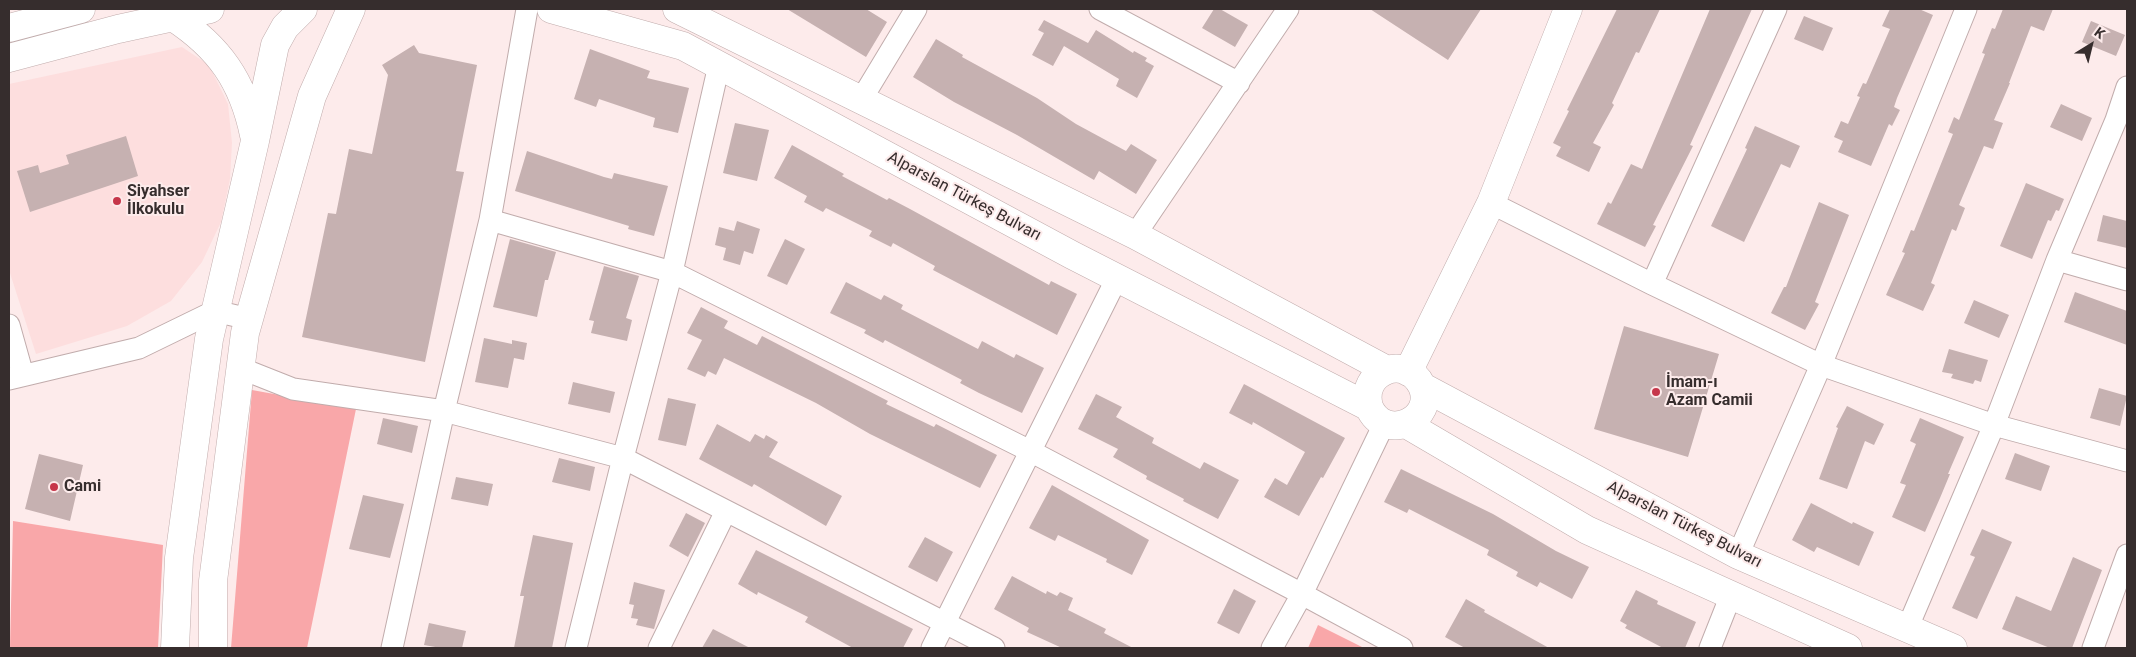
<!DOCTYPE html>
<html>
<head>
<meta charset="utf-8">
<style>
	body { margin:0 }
	#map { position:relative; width:2136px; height:657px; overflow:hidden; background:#fdebeb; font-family:Roboto,sans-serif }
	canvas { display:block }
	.frame { position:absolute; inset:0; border:10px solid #362d2d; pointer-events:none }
	.north { position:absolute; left:2066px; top:20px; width:50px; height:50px; -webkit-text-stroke:4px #fdebeb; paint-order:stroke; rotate:36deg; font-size:14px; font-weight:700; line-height:20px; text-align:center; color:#362d2d }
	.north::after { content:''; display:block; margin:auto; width:18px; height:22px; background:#362d2d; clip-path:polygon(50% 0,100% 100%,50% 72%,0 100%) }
</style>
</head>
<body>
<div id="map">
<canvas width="2136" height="657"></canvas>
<div class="frame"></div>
<div class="north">K</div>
</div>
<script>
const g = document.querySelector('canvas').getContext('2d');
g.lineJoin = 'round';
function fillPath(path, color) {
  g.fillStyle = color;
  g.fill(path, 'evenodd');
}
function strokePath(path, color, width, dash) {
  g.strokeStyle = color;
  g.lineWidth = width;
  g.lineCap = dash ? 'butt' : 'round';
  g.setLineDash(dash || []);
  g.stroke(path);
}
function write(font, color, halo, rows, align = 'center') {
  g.font = font + ' Roboto,sans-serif';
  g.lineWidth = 4;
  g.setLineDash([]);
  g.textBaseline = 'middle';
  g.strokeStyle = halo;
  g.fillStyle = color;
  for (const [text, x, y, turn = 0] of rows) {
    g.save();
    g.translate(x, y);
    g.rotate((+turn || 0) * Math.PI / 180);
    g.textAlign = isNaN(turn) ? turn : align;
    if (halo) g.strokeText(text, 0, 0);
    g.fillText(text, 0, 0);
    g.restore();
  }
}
fillPath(new Path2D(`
	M 182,47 L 209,65 L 228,104 L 232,143 L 230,179 L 221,222 L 202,262 L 171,301 L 127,326 L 36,354 L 9,270 L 9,84 Z`), '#fddede');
fillPath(new Path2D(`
	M 252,390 L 356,409 L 307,648 L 231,648 Z
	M 13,521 L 163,545 L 158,648 L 10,648 Z
	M 1318,625 L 1364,648 L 1308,648 Z`), '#f9a7a9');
fillPath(new Path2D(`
	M 787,9 L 866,9 L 887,22 L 866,57 Z
	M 1214,9 L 1220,9 L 1248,25 L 1235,47 L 1202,28 Z
	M 1370,9 L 1481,9 L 1448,60 Z
	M 1617,9 L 1660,9 L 1639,53 L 1636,52 L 1612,103 L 1614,105 L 1593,143 L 1601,147 L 1589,172 L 1556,156 L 1561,147 L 1553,143 L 1569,111 L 1567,110 Z
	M 1710,9 L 1752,9 L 1690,145 L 1693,146 L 1653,225 L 1656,226 L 1645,247 L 1597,224 L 1608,202 L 1611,204 L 1631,164 L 1642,169 Z
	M 1890,9 L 1919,9 L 1933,15 L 1897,98 L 1894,107 L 1900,110 L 1892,126 L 1889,124 L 1871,166 L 1838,152 L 1843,141 L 1834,137 L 1841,121 L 1848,124 L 1860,97 L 1857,96 L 1863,83 L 1866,84 L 1890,29 L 1882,26 Z
	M 2003,9 L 2053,9 L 2044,31 L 2031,26 L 2009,83 L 2010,83 L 1994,120 L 2003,123 L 1993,149 L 1984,146 L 1959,205 L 1965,208 L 1956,231 L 1952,229 L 1931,283 L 1935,285 L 1923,311 L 1886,295 L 1905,253 L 1902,252 L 1911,230 L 1914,231 L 1953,134 L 1948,132 L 1954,117 L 1959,120 L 1985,54 L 1982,53 L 1992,28 L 1995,29 Z
	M 1804,16 L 1833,28 L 1823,51 L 1794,39 Z
	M 1044,20 L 1088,43 L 1096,30 L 1133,53 L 1134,51 L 1147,58 L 1145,61 L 1154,66 L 1137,98 L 1116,86 L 1119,79 L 1064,46 L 1053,66 L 1032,55 L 1044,33 L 1038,30 Z
	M 2091,21 L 2125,35 L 2116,56 L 2082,42 Z
	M 936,39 L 963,55 L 962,57 L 1037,98 L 1076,124 L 1126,151 L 1131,144 L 1157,160 L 1136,194 L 1099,171 L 1094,180 L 1017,135 L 954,102 L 913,77 Z
	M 414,45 L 419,53 L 477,65 L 456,171 L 464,172 L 425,362 L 302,337 L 328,213 L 336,214 L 349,149 L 372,154 L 388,75 L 382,65 Z
	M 590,49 L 650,71 L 647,78 L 689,88 L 678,133 L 653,127 L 655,118 L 599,99 L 596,107 L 574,99 Z
	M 2061,104 L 2092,118 L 2082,141 L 2050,127 Z
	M 735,123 L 769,130 L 757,181 L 723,173 Z
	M 1755,126 L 1800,146 L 1790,168 L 1781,164 L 1744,242 L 1711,226 L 1747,149 L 1745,148 Z
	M 126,136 L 138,176 L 30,212 L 17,171 L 38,165 L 40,173 L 69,164 L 66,155 Z
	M 792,145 L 844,174 L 842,176 L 887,200 L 889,198 L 910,209 L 1049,285 L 1051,281 L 1077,294 L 1057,335 L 933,270 L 935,266 L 893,243 L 891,247 L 869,236 L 872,231 L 826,208 L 823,212 L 804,202 L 807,196 L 774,178 Z
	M 527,151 L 604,177 L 612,179 L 614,173 L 668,186 L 654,236 L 628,229 L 629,226 L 515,191 Z
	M 2026,183 L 2064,199 L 2059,211 L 2056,210 L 2051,221 L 2048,220 L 2032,259 L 2000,246 Z
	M 1819,202 L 1849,215 L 1815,302 L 1819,304 L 1805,330 L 1771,313 L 1784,287 L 1786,287 Z
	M 2103,215 L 2127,221 L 2127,248 L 2097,241 Z
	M 737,221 L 760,229 L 753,254 L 744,251 L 740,265 L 723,260 L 726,248 L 715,245 L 719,227 L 734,231 Z
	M 510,239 L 556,252 L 548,280 L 545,280 L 537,317 L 493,307 Z
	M 785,239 L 805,249 L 787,285 L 767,276 Z
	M 604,266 L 639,276 L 626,318 L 632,320 L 627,341 L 591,333 L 594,321 L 589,320 Z
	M 846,282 L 881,300 L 884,295 L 903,305 L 901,309 L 978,349 L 982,341 L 1014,358 L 1016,354 L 1044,368 L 1022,413 L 979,393 L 960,383 L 962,380 L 885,340 L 883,343 L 864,333 L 866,330 L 830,313 Z
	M 2075,292 L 2127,311 L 2127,345 L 2064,322 Z
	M 1974,300 L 2009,315 L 1999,338 L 1964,323 Z
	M 701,307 L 728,321 L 724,328 L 757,345 L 762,336 L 888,401 L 886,404 L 934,427 L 936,424 L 997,455 L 980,488 L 870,434 L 816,403 L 724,358 L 716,375 L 708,371 L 705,377 L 687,369 L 702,340 L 687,333 Z
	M 1624,326 L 1719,354 L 1688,457 L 1594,429 Z
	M 484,338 L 512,344 L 512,340 L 527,343 L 524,360 L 514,358 L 508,388 L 475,382 Z
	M 1949,349 L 1988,360 L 1981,382 L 1975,380 L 1973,384 L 1951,378 L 1953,374 L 1942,372 Z
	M 573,382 L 615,392 L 610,413 L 568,404 Z
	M 1244,384 L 1345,438 L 1323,478 L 1321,477 L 1299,516 L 1264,497 L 1275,478 L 1287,485 L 1305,452 L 1253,422 L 1252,425 L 1229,413 Z
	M 2099,388 L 2127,396 L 2120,426 L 2090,418 Z
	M 1096,394 L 1122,407 L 1116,417 L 1154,438 L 1152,443 L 1200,469 L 1204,462 L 1239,480 L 1218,519 L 1183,501 L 1184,499 L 1146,479 L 1147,476 L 1113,457 L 1118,449 L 1078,429 Z
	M 668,398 L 696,404 L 686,446 L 658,440 Z
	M 1847,406 L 1884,424 L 1874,445 L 1865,441 L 1847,489 L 1819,479 L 1838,428 L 1836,427 Z
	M 383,418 L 418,426 L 412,453 L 377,444 Z
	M 1920,418 L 1964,437 L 1948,474 L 1950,474 L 1940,498 L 1925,532 L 1892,517 L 1906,485 L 1900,483 L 1916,444 L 1910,441 Z
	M 717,424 L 750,442 L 755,434 L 764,439 L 766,435 L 778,442 L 769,457 L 842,496 L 826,526 L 754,484 L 752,487 L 699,459 Z
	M 2015,453 L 2050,466 L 2041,491 L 2005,479 Z
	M 39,454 L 83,465 L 70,521 L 25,509 Z
	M 559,458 L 595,467 L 590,491 L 552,482 Z
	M 1401,469 L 1493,514 L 1556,551 L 1589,567 L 1572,599 L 1540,582 L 1537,587 L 1516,576 L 1518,572 L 1487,555 L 1489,550 L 1456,533 L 1409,509 L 1407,513 L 1384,502 Z
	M 456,477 L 493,484 L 488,506 L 451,499 Z
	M 1052,485 L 1149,540 L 1132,575 L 1106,562 L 1107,559 L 1058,535 L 1055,541 L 1029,528 Z
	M 363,495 L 404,504 L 390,558 L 349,549 Z
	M 1811,503 L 1852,524 L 1853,522 L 1874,532 L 1859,566 L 1817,547 L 1814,552 L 1792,540 Z
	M 686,513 L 705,523 L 688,557 L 669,546 Z
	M 1982,529 L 2012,542 L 1977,619 L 1952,608 L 1975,557 L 1970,555 Z
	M 533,535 L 573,543 L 552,648 L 514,648 L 524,596 L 520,596 Z
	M 925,537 L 953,552 L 937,582 L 908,567 Z
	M 756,550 L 913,629 L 903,648 L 853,648 L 805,622 L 808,617 L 758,592 L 757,595 L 738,584 Z
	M 2073,557 L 2102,570 L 2072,648 L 2050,648 L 2002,629 L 2016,596 L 2051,611 Z
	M 1012,576 L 1046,594 L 1047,591 L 1057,596 L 1060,592 L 1073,598 L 1068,610 L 1106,629 L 1104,633 L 1133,648 L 1062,648 L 1027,632 L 1029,628 L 994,609 Z
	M 634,582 L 665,590 L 654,629 L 636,625 L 638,619 L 631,618 L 634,605 L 629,604 Z
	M 1234,589 L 1256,601 L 1239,634 L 1217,623 Z
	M 1636,590 L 1658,601 L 1657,604 L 1696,622 L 1685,648 L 1663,648 L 1625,628 L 1627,625 L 1620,621 Z
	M 1466,599 L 1485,610 L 1484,612 L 1549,648 L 1465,648 L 1445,637 Z
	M 429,623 L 466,631 L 462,648 L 441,648 L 424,645 Z
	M 713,629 L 750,648 L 702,648 Z`), '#c6b1b1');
const street = new Path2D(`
	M 1100,9 L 1239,83
	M 861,100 L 916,9
	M 1491,203 L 1652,284 L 1821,365 L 1994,425 L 2127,461
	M 490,220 L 672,272 L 1032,452 L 1302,594 L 1402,648
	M 1135,235 L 1288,9
	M 2057,260 L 2127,280
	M 1652,284 L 1776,9
	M 9,325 L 23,375
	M 240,368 L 293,389 L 444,411 L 623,458 L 994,648
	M 9,379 L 139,348 L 215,311 L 249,319
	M 1738,555 L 1821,365 L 1966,9
	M 1907,629 L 1994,425 L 2057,260 L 2116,120 L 2127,87
	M 392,648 L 444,411 L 490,220 L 527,9
	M 576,648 L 623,458 L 672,272 L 719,65
	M 659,648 L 726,511
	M 932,648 L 1117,278
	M 1272,648 L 1302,594 L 1384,424
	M 1710,648 L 1731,595
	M 2093,648 L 2127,555`);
const secondary = new Path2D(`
	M 551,9 L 683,46 L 1072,255 L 1369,407 C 1385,444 1437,419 1422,386 C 1406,353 1359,371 1369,407
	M 677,9 L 1135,235 L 1387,370
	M 173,17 C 219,47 243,81 254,135
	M 9,28 L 81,9
	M 9,58 L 118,29 L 210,9
	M 1408,372 L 1491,203 L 1568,9
	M 1423,387 L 1738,555 L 1953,648
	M 1406,424 L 1587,530 L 1848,648
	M 175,648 L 179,558 L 209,339 L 255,141 L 275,45 L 285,27 L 303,9
	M 213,648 L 213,581 L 245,333 L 312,96 L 351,9`);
strokePath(street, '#c1acac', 23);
strokePath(secondary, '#c1acac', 29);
strokePath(street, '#fff', 21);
strokePath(secondary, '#fff', 28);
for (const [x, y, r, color] of [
	[117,201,5,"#c6364a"],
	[1656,392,5,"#c6364a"],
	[54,487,5,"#c6364a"]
]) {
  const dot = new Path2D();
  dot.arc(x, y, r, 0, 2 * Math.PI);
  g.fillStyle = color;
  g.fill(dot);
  strokePath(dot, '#fdebeb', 2);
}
write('bold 16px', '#362d2d', '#fdebeb', [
	["Siyahser",127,192],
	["İlkokulu",127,210],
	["İmam-ı",1666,383],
	["Azam Camii",1666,401],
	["Cami",64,487]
], 'left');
write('16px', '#362d2d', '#fdebeb', [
	["Alparslan Türkeş Bulvarı",964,197,28],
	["Alparslan Türkeş Bulvarı",1684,525,27]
]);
</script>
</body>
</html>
